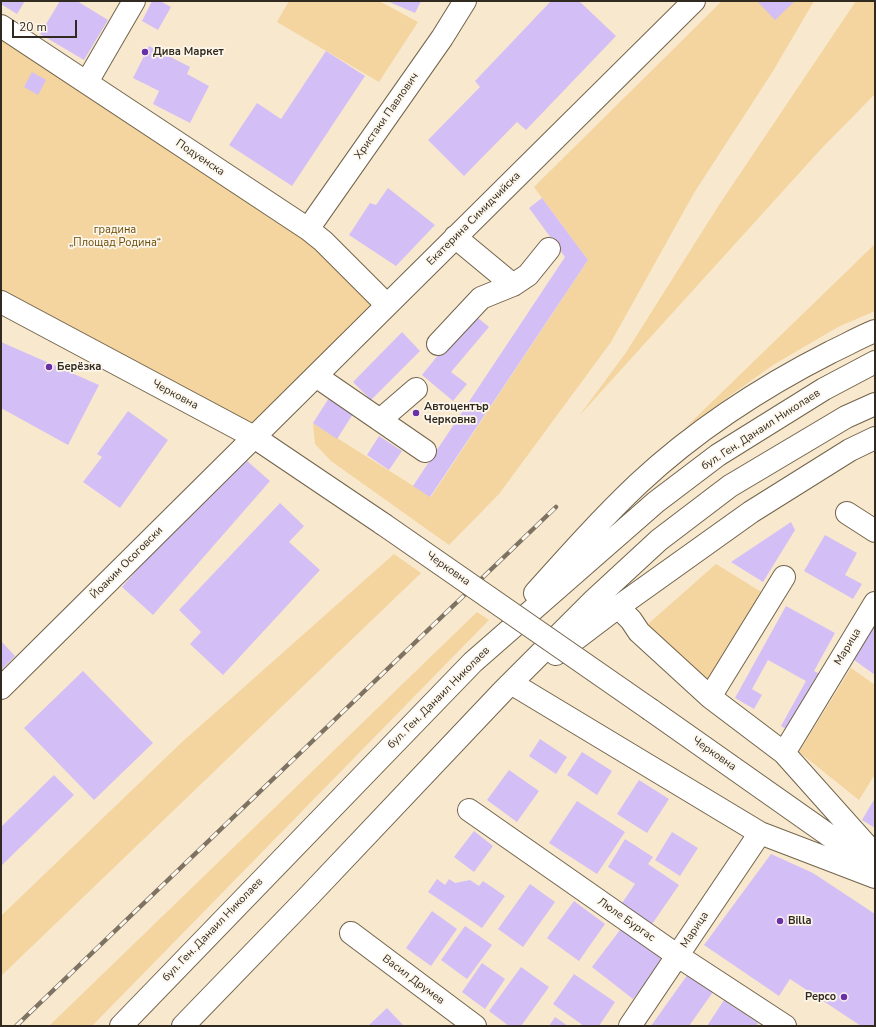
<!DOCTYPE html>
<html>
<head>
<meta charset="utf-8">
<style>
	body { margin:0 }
	#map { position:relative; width:876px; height:1027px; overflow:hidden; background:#f8e8cd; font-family:"Nunito Sans",sans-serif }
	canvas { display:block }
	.frame { position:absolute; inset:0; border:2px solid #312a20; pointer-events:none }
	.scale { position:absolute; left:12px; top:20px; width:65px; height:18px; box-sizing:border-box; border:2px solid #312a20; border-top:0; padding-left:5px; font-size:12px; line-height:14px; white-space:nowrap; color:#312a20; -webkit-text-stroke:3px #fdf6eb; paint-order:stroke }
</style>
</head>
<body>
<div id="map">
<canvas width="876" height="1027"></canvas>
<div class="frame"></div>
<div class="scale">20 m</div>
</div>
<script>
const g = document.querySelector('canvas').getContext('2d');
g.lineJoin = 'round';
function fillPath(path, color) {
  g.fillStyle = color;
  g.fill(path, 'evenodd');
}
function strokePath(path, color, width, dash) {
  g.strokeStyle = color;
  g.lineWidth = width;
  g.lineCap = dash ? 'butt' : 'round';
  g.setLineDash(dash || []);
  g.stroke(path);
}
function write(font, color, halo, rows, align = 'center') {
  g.font = font + ' "Nunito Sans",sans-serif';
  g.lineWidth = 3.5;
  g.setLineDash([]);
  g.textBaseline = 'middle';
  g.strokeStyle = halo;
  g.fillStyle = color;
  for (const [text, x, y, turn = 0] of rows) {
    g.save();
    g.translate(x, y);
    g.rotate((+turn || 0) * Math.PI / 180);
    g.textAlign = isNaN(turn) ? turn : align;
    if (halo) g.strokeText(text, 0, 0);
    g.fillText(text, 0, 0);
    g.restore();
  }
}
fillPath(new Path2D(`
	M 289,1 L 379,1 L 418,22 L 379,82 L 277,22 Z
	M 722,1 L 814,1 L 773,71 L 694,193 L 611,342 L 499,494 L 449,545 L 331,461 L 315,444 L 313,423 L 431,497 L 588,260 L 534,187 Z
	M 856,1 L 875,1 L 875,94 L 821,149 L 579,416 L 625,354 L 719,205 Z
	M 1,26 L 281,212 L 387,305 L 254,437 L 1,302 Z
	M 875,244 L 875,311 L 838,327 L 773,365 L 685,428 Z
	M 394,554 L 421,573 L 1,976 L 1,916 L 181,743 Z
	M 716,564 L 771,598 L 710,697 L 639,632 Z
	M 477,612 L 489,620 L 92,1026 L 49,1026 Z
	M 851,668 L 875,685 L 875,774 L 859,800 L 799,752 Z`), '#f4d49f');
fillPath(new Path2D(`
	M 1,1 L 25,1 L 17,14 L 1,4 Z
	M 60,1 L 77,1 L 108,20 L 84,60 L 40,34 Z
	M 152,1 L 160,1 L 171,7 L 158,30 L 142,21 Z
	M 387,1 L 421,1 L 415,13 Z
	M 551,1 L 579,1 L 616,36 L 526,130 L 517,122 L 464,176 L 428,140 L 480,87 L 475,81 Z
	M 757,1 L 795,1 L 775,20 Z
	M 149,46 L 190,67 L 187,74 L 209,86 L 190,123 L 153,104 L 159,91 L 133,78 Z
	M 326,51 L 365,76 L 292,186 L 229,145 L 257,103 L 281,119 Z
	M 32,72 L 46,80 L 38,95 L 24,87 Z
	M 388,188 L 435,225 L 396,266 L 349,235 L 370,203 L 376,205 Z
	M 542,198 L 588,260 L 430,497 L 413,486 L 565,257 L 529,208 Z
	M 472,313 L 489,327 L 451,372 L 467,384 L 453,401 L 422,375 Z
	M 402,332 L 420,351 L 371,400 L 353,382 Z
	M 1,342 L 99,385 L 68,445 L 1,408 Z
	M 329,398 L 353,414 L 337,439 L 313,423 Z
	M 128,411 L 168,440 L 120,508 L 83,482 L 102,457 L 97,454 Z
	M 379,436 L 402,451 L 389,470 L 367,455 Z
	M 238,453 L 270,481 L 153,615 L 122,587 Z
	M 280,503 L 304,526 L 289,542 L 320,570 L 223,675 L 190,644 L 201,632 L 179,610 Z
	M 791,522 L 795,530 L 763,582 L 731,562 Z
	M 825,535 L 857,553 L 845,575 L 862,584 L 853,599 L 804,571 Z
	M 786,606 L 835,633 L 814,671 L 822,675 L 791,732 L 781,726 L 806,681 L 768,660 L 752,689 L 762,695 L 754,709 L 735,698 Z
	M 875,622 L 875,675 L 850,657 Z
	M 1,641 L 15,656 L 1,670 Z
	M 83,671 L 153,743 L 94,800 L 24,728 Z
	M 540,739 L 567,757 L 556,774 L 529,756 Z
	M 582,752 L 612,771 L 597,795 L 567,775 Z
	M 509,770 L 539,791 L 517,822 L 487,800 Z
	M 54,775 L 74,795 L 1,866 L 1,827 Z
	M 639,780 L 669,799 L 647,833 L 617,814 Z
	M 875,798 L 875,828 L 862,820 Z
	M 577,801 L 625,832 L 597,874 L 549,843 Z
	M 474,831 L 493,846 L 474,872 L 454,857 Z
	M 672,832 L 698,848 L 680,876 L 655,860 Z
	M 625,839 L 653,857 L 648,864 L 679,885 L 650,927 L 620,906 L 635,884 L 608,867 Z
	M 771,854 L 813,873 L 875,914 L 875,1026 L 861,1026 L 790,979 L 779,996 L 704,945 Z
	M 437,879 L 445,885 L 449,879 L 455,883 L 470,880 L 479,886 L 483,881 L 505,896 L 482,928 L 428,892 Z
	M 530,884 L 555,902 L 523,947 L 498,929 Z
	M 574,901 L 605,924 L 579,961 L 547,938 Z
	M 432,911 L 457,929 L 431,966 L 406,948 Z
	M 465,926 L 492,945 L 467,979 L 441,960 Z
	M 623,926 L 665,958 L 633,999 L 592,967 Z
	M 482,963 L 505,979 L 485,1009 L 462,992 Z
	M 521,967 L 549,987 L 521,1026 L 509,1026 L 489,1011 Z
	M 574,974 L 615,1002 L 599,1026 L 584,1026 L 553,1004 Z
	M 688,974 L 713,992 L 689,1026 L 651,1026 Z
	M 724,1000 L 758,1023 L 756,1026 L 707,1026 Z
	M 387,1008 L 404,1026 L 368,1026 Z
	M 555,1017 L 568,1026 L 549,1026 Z`), '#d3bff6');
const minor = new Path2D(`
	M 1,26 L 308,229 L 323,241 L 387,305
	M 87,82 L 134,1
	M 308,229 L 442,38 L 465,1
	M 455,237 L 513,285
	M 1,302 L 254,437 L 383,524
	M 438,344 L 481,298 L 513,285 L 528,275 L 549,249
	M 316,376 L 425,451
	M 380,420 L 416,389
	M 847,513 L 875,531
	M 618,607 L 631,620 L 639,632 L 710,697 L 784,753 L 875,855
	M 516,686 L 760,833 L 875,877
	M 1,688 L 694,1
	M 710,697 L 784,577
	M 651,710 L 874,867
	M 784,753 L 875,603
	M 469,810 L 678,956 L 785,1026
	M 351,933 L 475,1026
	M 630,1026 L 760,833`);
const major = new Path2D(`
	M 535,593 C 569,555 602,518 639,483 C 696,430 762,387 831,352 C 846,345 860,337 875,331
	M 556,654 L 618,607 L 751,512 L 850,450 L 875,438
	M 121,1026 L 473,662 L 656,502 L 718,455 L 824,389 L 875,362
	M 183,1026 L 306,899 L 503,691 L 594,600 L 659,540 L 730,486 L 846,417 L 875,404`);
strokePath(minor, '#72644c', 24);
strokePath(major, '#72644c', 24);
strokePath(minor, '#fff', 22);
strokePath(major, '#fff', 22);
const rail = new Path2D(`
	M 16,1026 L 556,507`);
strokePath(rail, '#7e7363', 4.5);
strokePath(rail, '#fdf6eb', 3, [9]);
const minorBridge = new Path2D(`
	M 383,524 L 651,710`);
strokePath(minorBridge, '#72644c', 24, []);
strokePath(minorBridge, '#fff', 22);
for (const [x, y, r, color] of [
	[145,52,4,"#6a30a7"],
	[49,367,4,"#6a30a7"],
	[416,413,4,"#6a30a7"],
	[780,921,4,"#6a30a7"],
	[844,997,4,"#6a30a7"]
]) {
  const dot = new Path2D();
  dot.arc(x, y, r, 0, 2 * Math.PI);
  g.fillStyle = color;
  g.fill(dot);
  strokePath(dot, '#fdf6eb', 1.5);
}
write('bold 11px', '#312a20', '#fdf6eb', [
	["Дива Маркет",153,52],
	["Берёзка",57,367],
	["Автоцентър",424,407],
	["Черковна",424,420],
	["Billa",788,921],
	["Pepco",836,997,"right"]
], 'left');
write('11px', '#312a20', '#fdf6eb', [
	["Христаки Павлович",387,116,-55],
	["Подуенска",200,158,34],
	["Екатерина Симидчийска",474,219,-45],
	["Черковна",175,395,28],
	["бул. Ген. Данаил Николаев",761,430,-33],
	["Йоаким Осоговски",127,563,-45],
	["Черковна",448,569,35],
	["Марица",848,647,-59],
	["бул. Ген. Данаил Николаев",439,698,-45],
	["Черковна",714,754,35],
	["Люле Бургас",626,920,35],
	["бул. Ген. Данаил Николаев",213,930,-46],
	["Марица",695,930,-56],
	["Васил Друмев",413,980,37]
]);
write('11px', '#694b06', '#fdf6eb', [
	["градина",115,230],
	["„Площад Родина“",115,243]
]);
</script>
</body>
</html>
